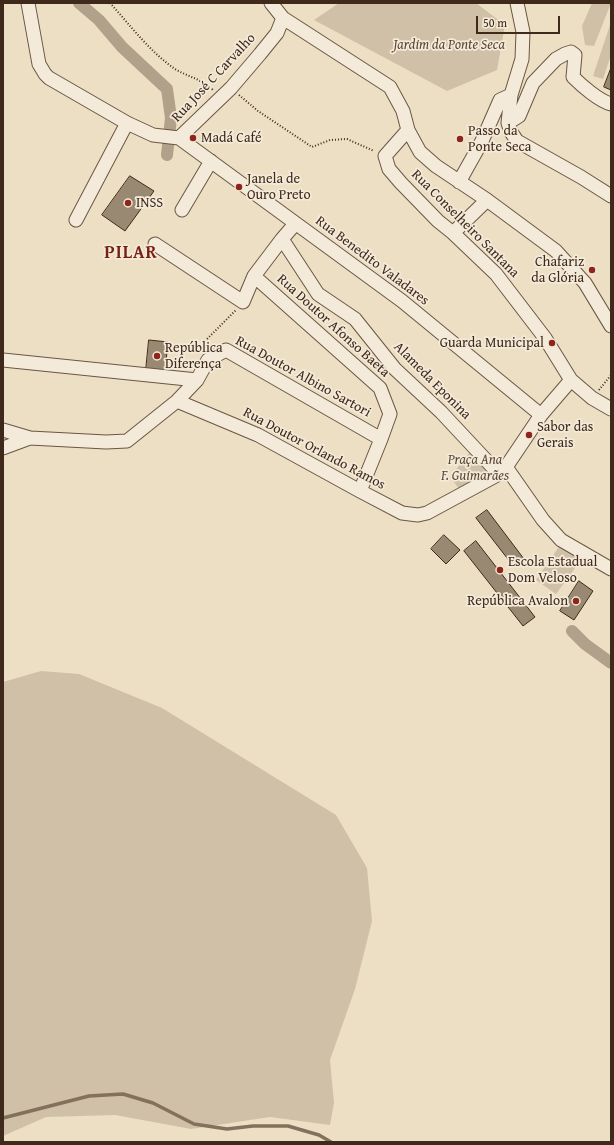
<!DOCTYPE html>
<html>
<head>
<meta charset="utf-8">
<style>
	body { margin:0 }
	#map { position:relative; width:614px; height:1145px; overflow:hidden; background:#eddfc4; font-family:"Gentium Book Plus",serif }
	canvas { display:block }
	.frame { position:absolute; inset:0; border:4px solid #3f291a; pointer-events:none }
	.scale { position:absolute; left:476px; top:16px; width:84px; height:18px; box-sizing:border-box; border:2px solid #3f291a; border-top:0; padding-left:5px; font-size:12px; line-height:14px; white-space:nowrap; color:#3f291a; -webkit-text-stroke:3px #f3ead9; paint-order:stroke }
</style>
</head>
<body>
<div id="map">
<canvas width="614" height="1145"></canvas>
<div class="frame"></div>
<div class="scale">50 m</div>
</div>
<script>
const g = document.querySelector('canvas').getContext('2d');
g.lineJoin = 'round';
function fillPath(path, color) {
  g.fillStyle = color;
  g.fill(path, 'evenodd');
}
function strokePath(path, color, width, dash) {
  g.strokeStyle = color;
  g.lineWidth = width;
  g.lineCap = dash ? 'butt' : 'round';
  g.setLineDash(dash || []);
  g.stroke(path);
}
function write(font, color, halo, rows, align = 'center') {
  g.font = font + ' "Gentium Book Plus",serif';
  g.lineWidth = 3.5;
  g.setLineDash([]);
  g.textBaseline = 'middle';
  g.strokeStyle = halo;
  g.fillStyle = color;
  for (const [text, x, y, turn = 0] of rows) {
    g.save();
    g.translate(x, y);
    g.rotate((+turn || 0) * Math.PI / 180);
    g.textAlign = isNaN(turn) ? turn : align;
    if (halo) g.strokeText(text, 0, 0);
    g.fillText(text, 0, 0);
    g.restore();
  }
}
fillPath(new Path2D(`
	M 339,3 L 476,3 L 505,25 L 497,70 L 447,91 L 314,20 Z
	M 592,3 L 611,3 L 594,46 L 585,45 L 582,26 Z
	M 611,22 L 611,55 L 603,79 L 593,76 Z
	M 473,448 L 496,473 L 460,490 L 450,477 Z
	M 565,538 L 586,553 L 556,594 L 536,580 Z
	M 41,671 L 79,674 L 162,708 L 336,815 L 367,868 L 372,921 L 355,989 L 330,1060 L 334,1103 L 330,1125 L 270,1117 L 191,1129 L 115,1115 L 46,1117 L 3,1136 L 3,682 Z`), '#cfc0a7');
strokePath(new Path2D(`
	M 3,1118 L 89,1096 L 123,1094 L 153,1103 L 194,1124 L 227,1129 L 253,1126 L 288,1126 L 319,1135 L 331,1142`), '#84715d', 3.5);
strokePath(new Path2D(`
	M 79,3 L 99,20 L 122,47 L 167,89 L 171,118 L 167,155
	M 572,631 L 585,644 L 611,663`), '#b2a18a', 12);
const building = new Path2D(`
	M 611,68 L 611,90 L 604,87 Z
	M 130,176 L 154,191 L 125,231 L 102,215 Z
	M 149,340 L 168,342 L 165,372 L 146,370 Z
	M 487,510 L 524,559 L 514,567 L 476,518 Z
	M 444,535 L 460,550 L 446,564 L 431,549 Z
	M 476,541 L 535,617 L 523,626 L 464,551 Z
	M 579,581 L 593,591 L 574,620 L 560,611 Z`);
fillPath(building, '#998872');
strokePath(building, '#3f291a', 1);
const minor = new Path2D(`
	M 28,3 L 39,64 L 45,74 L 49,78 L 127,123 L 153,135 L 179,138 L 402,301 L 541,415
	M 271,3 L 283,18 L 390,87 L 403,111 L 408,130 L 420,152 L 436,166 L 487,200 L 556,251 L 585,283 L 611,326
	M 517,3 L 523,32 L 522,59 L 511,95 L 508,123 L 511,132 L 517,141 L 581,177 L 611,196
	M 508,123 L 519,116 L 533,83 L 556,59 L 565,54 L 571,52 L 575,55 L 573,77 C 581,85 599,101 611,104
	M 408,130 L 385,156 L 389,169 L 401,183 L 438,221 L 453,233 L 496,274 L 545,338 L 571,380 L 592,398 L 611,409
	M 179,138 L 231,88 L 260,54 L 277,33 L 283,18
	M 459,182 L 482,141 L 500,100 L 511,95
	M 182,210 L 211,161
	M 76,220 L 127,123
	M 453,233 L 487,200
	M 282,239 L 318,294 L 355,319 L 395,369 L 441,412 L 499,474
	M 155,244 L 243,302 L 254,276 L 282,239 L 295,224
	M 254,276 L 380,388 L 390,414 L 381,439 L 360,491
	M 3,360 L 197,380
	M 177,401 L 258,435 L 360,491 L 402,513 L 418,515 L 427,513 L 499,474 L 506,467 L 541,415 L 571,380
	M 3,430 L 30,438
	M 3,448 L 30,438 L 106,442 L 127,441 L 177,401 L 197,380 L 208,360 L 226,350 L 381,439
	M 506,467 L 543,520 L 561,540 L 611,569`);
strokePath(minor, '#6a5644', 15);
strokePath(new Path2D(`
	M 110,3 C 130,25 150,52 175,69 C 188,77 200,78 213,90
	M 239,95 L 258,111 L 312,147 L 330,140 L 347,139 L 374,151
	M 206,347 L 205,341 L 236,310
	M 599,390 L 611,375`), '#3f291a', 2, [1, 2]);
strokePath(minor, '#f3ead9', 13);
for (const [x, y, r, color] of [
	[193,138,4,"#8f2418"],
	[460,139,4,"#8f2418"],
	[239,187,4,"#8f2418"],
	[128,203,4,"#8f2418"],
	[592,270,4,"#8f2418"],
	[552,343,4,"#8f2418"],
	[157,356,4,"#8f2418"],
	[529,435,4,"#8f2418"],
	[500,570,4,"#8f2418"],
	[576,601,4,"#8f2418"]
]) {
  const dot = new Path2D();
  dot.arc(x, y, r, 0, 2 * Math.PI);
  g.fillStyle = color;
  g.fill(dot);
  strokePath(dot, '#f3ead9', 1.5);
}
write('italic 14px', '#5c4736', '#f3ead9', [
	["Jardim da Ponte Seca",449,45],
	["Praça Ana",475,460],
	["F. Guimarães",475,476]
]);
write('14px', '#3f291a', '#f3ead9', [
	["Rua José C Carvalho",214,78,-47],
	["Rua Conselheiro Santana",465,224,45],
	["Rua Benedito Valadares",372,261,37],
	["Rua Doutor Afonso Baeta",333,326,42],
	["Rua Doutor Albino Sartori",303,377,29],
	["Alameda Eponina",432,381,45],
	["Rua Doutor Orlando Ramos",314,449,28]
]);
write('14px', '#3f291a', '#f3ead9', [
	["Passo da",468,131],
	["Ponte Seca",468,147],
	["Madá Café",201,138],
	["Janela de",247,179],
	["Ouro Preto",247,195],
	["INSS",136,203],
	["Chafariz",584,262,"right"],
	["da Glória",584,278,"right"],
	["Guarda Municipal",544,343,"right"],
	["República",165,348],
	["Diferença",165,364],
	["Sabor das",537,427],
	["Gerais",537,443],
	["Escola Estadual",508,562],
	["Dom Veloso",508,578],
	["República Avalon",568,601,"right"]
], 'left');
g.letterSpacing = '1px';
write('bold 18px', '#7a1f14', '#f3ead9', [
	["PILAR",131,253]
]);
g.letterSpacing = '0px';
</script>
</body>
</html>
